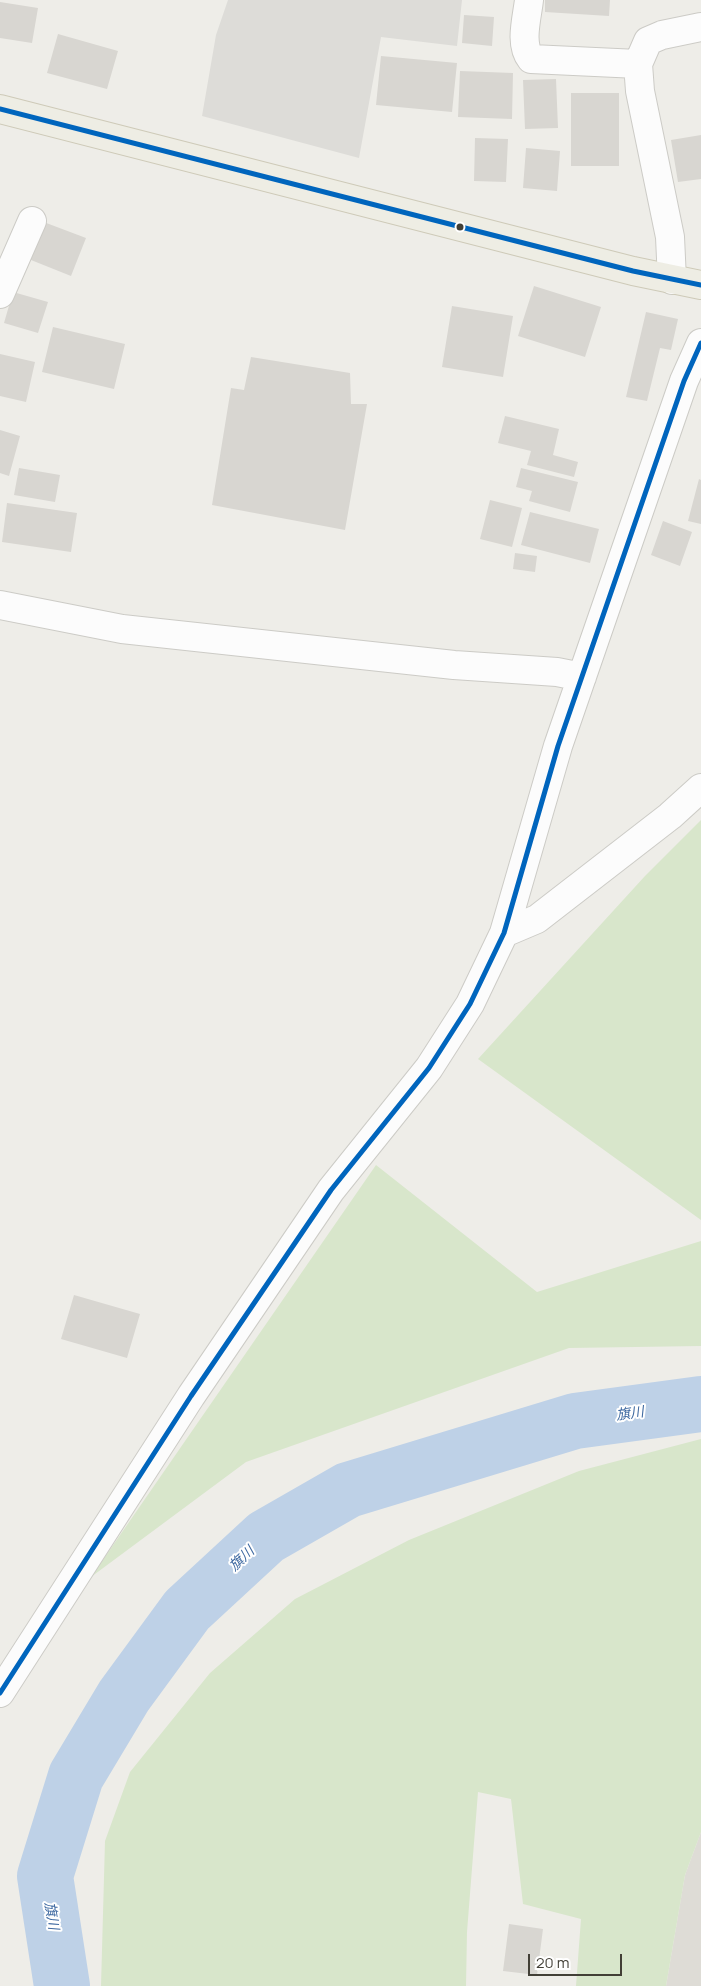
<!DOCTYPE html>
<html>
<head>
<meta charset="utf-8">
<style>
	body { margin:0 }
	#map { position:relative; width:701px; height:1986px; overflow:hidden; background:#eeede8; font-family:Manrope,sans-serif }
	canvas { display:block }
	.scale { position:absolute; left:528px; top:1954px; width:94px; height:22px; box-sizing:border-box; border:2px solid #423f36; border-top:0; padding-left:6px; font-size:15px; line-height:18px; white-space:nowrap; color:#423f36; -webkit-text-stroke:4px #fff; paint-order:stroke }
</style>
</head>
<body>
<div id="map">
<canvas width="701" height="1986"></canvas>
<div class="scale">20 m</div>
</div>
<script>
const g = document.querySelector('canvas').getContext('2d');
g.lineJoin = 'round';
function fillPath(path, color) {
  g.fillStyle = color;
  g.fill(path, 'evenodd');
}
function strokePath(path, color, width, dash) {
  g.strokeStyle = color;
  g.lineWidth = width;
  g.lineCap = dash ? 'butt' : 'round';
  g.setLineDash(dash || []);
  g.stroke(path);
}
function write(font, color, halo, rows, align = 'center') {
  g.font = font + ' Manrope,"Noto Sans JP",sans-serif';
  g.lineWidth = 4;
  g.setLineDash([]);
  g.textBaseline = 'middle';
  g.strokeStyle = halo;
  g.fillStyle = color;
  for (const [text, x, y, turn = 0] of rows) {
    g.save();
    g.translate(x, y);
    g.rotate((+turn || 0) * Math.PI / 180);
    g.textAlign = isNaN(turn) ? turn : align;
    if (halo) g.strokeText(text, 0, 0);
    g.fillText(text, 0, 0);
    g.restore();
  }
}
fillPath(new Path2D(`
	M 701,1832 L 701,1986 L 666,1986 L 685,1875 Z`), '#dedcd6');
fillPath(new Path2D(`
	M 701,820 L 701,1220 L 478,1059 L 645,876 Z
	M 376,1165 L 537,1292 L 701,1241 L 701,1346 L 569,1348 L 246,1462 L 91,1577 Z
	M 701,1439 L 701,1832 L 685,1875 L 666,1986 L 576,1986 L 581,1919 L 523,1904 L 511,1799 L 478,1792 L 467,1932 L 466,1986 L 101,1986 L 105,1841 L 130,1772 L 210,1673 L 295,1599 L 409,1540 L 579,1471 Z`), '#d8e6cb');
fillPath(new Path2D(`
	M 228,0 L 462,0 L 457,46 L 381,37 L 359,158 L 202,116 L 216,35 Z`), '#dddcd8');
strokePath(new Path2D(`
	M 62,1986 L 45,1876 L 76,1776 L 124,1696 L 187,1610 L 266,1537 L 348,1490 L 575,1421 L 701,1404`), '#bed1e7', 56);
fillPath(new Path2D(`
	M 545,0 L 610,0 L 609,16 L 545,12 Z
	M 0,2 L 38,8 L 32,43 L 0,38 Z
	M 464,15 L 494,17 L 492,46 L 462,43 Z
	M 58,34 L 118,51 L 107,89 L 47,73 Z
	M 381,56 L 457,63 L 452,112 L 376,105 Z
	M 460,71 L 513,73 L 512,119 L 458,117 Z
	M 556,79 L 558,128 L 525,129 L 523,80 Z
	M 571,93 L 619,93 L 619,166 L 571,166 Z
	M 701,135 L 701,179 L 678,182 L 671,140 Z
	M 475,138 L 508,139 L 506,182 L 474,181 Z
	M 526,148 L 560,151 L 557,191 L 523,188 Z
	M 41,221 L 86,238 L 71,276 L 26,258 Z
	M 534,286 L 601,307 L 585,357 L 518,336 Z
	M 13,292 L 48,302 L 38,333 L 4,323 Z
	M 452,306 L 513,316 L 503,377 L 442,367 Z
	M 646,312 L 678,319 L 671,350 L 660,348 L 647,401 L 626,397 Z
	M 53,327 L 125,344 L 114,389 L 42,372 Z
	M 0,354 L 35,362 L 26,402 L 0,396 Z
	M 251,357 L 350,373 L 351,404 L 367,404 L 345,530 L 212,505 L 231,388 L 244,390 Z
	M 505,416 L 559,429 L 553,455 L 578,462 L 574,477 L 527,465 L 531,451 L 498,443 Z
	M 0,430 L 20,436 L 9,476 L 0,473 Z
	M 19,468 L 60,475 L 55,502 L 14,495 Z
	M 521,468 L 578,482 L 570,512 L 529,501 L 532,491 L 516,487 Z
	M 699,479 L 701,480 L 701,524 L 688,521 Z
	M 490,500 L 522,508 L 512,547 L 480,539 Z
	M 7,503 L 77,513 L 71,552 L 2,542 Z
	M 530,512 L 599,529 L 590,563 L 521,545 Z
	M 663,521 L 692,532 L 680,566 L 651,555 Z
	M 515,553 L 537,556 L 535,572 L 513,569 Z
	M 74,1295 L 140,1314 L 127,1358 L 61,1339 Z
	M 509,1924 L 543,1929 L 537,1975 L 503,1971 Z`), '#d8d6d1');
const minor = new Path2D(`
	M 529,0 C 527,18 519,44 531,59 L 638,64
	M 672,280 L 670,237 L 640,91 L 638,64 L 648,41 L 662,35 L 701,27
	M 0,294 L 32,221
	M 0,605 L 122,629 L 454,665 L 557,672 L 582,677
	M 504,933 L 537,919 L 670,816 L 701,788
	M 0,1693 L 191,1396 L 331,1190 L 429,1068 L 470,1004 L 504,933 L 558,746 L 684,381 L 701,343`);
const major = new Path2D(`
	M 0,109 L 633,271 L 701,285`);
strokePath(minor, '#cccbc6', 30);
strokePath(major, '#cecab8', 30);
strokePath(minor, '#fcfcfc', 28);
strokePath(major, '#eeede4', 28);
strokePath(new Path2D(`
	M 0,109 L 633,271 L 701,285
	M 0,1693 L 191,1396 L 331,1190 L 429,1068 L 470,1004 L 504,933 L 558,746 L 684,381 L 701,343`), '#0065bd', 5);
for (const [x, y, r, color] of [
	[460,227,4.5,"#423f36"]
]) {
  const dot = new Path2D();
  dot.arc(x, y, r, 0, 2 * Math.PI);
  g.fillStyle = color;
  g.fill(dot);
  strokePath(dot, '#fff', 2);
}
write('italic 14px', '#3d68a0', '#fff', [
	["旗川",630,1414,-8],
	["旗川",242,1559,-43],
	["旗川",51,1916,81]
]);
</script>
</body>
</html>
